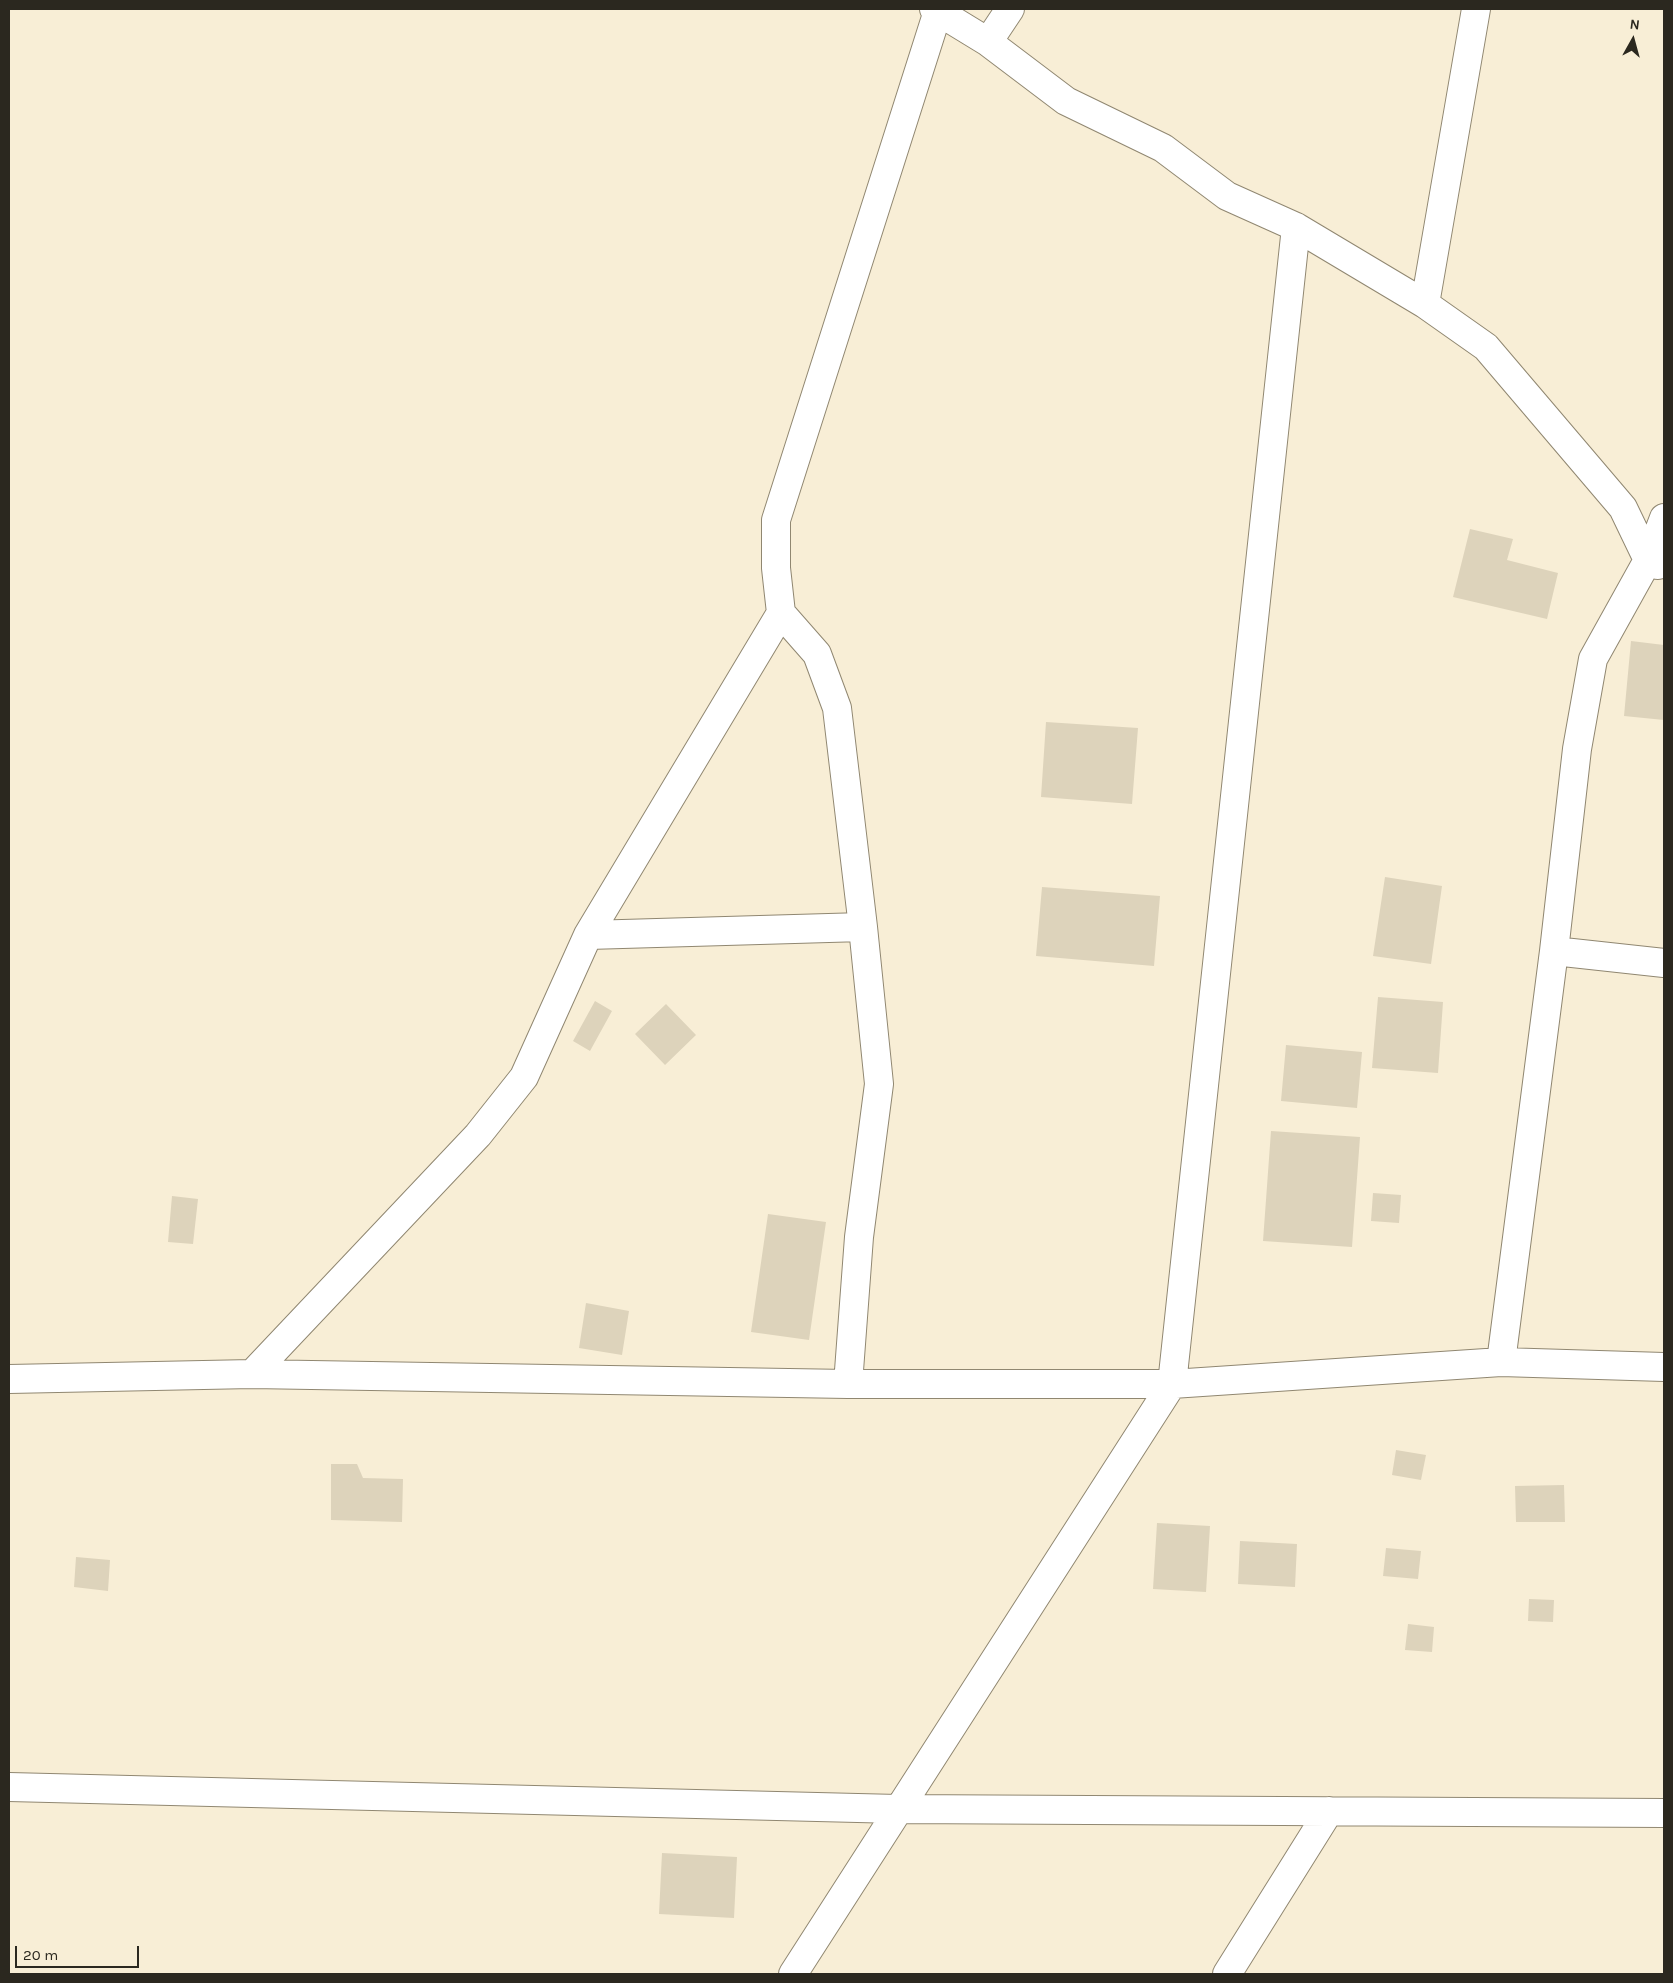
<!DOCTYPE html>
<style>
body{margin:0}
#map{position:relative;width:1673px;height:1983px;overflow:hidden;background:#f8eed6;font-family:Karla,sans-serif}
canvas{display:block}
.frame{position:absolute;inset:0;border:10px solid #2b281f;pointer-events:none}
.north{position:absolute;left:1608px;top:15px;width:50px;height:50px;-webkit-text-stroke:4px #f8eed6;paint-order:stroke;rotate:7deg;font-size:14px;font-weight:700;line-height:20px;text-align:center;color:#2b281f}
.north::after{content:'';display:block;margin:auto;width:18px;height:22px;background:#2b281f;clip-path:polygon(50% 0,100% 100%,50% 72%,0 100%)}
.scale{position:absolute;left:15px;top:1946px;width:124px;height:22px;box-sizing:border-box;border:2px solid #2b281f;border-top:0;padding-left:6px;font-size:15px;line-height:18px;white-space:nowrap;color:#2b281f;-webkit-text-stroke:4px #f8eed6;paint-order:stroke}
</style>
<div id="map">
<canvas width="1673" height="1983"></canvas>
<div class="frame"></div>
<div class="north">N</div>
<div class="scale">20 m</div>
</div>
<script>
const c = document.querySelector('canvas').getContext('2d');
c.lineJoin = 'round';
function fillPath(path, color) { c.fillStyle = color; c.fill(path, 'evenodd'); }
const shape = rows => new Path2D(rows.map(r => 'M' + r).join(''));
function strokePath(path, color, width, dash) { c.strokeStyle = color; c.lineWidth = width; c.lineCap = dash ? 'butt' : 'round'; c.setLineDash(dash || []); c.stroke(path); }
const building = shape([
 [1470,529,1513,539,1507,560,1558,573,1547,619,1453,597],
 [1631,641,1664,645,1664,720,1624,716],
 [1046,722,1138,728,1132,804,1041,797],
 [1385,877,1442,886,1431,964,1373,956],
 [1042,887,1160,896,1154,966,1036,956],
 [1378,997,1443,1002,1438,1073,1372,1068],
 [595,1001,612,1011,590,1051,573,1041],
 [666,1004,696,1035,665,1065,635,1034],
 [1286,1045,1362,1052,1357,1108,1281,1101],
 [1271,1131,1360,1137,1352,1247,1263,1241],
 [1373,1193,1401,1195,1399,1223,1371,1221],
 [172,1196,198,1199,193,1244,168,1242],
 [768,1214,826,1222,809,1340,751,1332],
 [586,1303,629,1311,622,1355,579,1348],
 [1396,1450,1426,1455,1421,1480,1392,1475],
 [331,1464,357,1464,363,1478,403,1479,402,1522,331,1520],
 [1564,1485,1565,1522,1516,1522,1515,1486],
 [1157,1523,1210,1526,1206,1592,1153,1589],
 [1240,1541,1297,1544,1295,1587,1238,1584],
 [1386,1548,1421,1551,1418,1579,1383,1576],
 [76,1557,110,1560,108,1591,74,1587],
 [1529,1599,1554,1600,1553,1622,1528,1621],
 [1408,1624,1434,1627,1432,1652,1405,1650],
 [662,1853,737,1857,734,1918,659,1914]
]);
const minor = shape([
 [934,9,988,42,1066,101,1163,148,1227,196,1296,227,1425,304,1486,347,1623,508,1648,560,1593,659,1577,749,1554,951,1501,1362],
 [988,42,1010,9],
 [1425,304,1476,9],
 [1658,565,1648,560,1664,518],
 [588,935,863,927],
 [1554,951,1664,963],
 [252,1374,478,1135,524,1077,588,935,781,613],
 [9,1379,252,1374,848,1384,1172,1384,1501,1362,1664,1367],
 [848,1384,859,1237,879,1084,863,927,837,708,817,654,781,613,776,568,776,520,938,11],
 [9,1787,898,1809,1664,1813],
 [793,1974,1172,1384,1296,227],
 [1227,1974,1329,1811]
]);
fillPath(building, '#ddd3bb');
strokePath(minor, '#908771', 30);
strokePath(minor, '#fff', 28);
</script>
